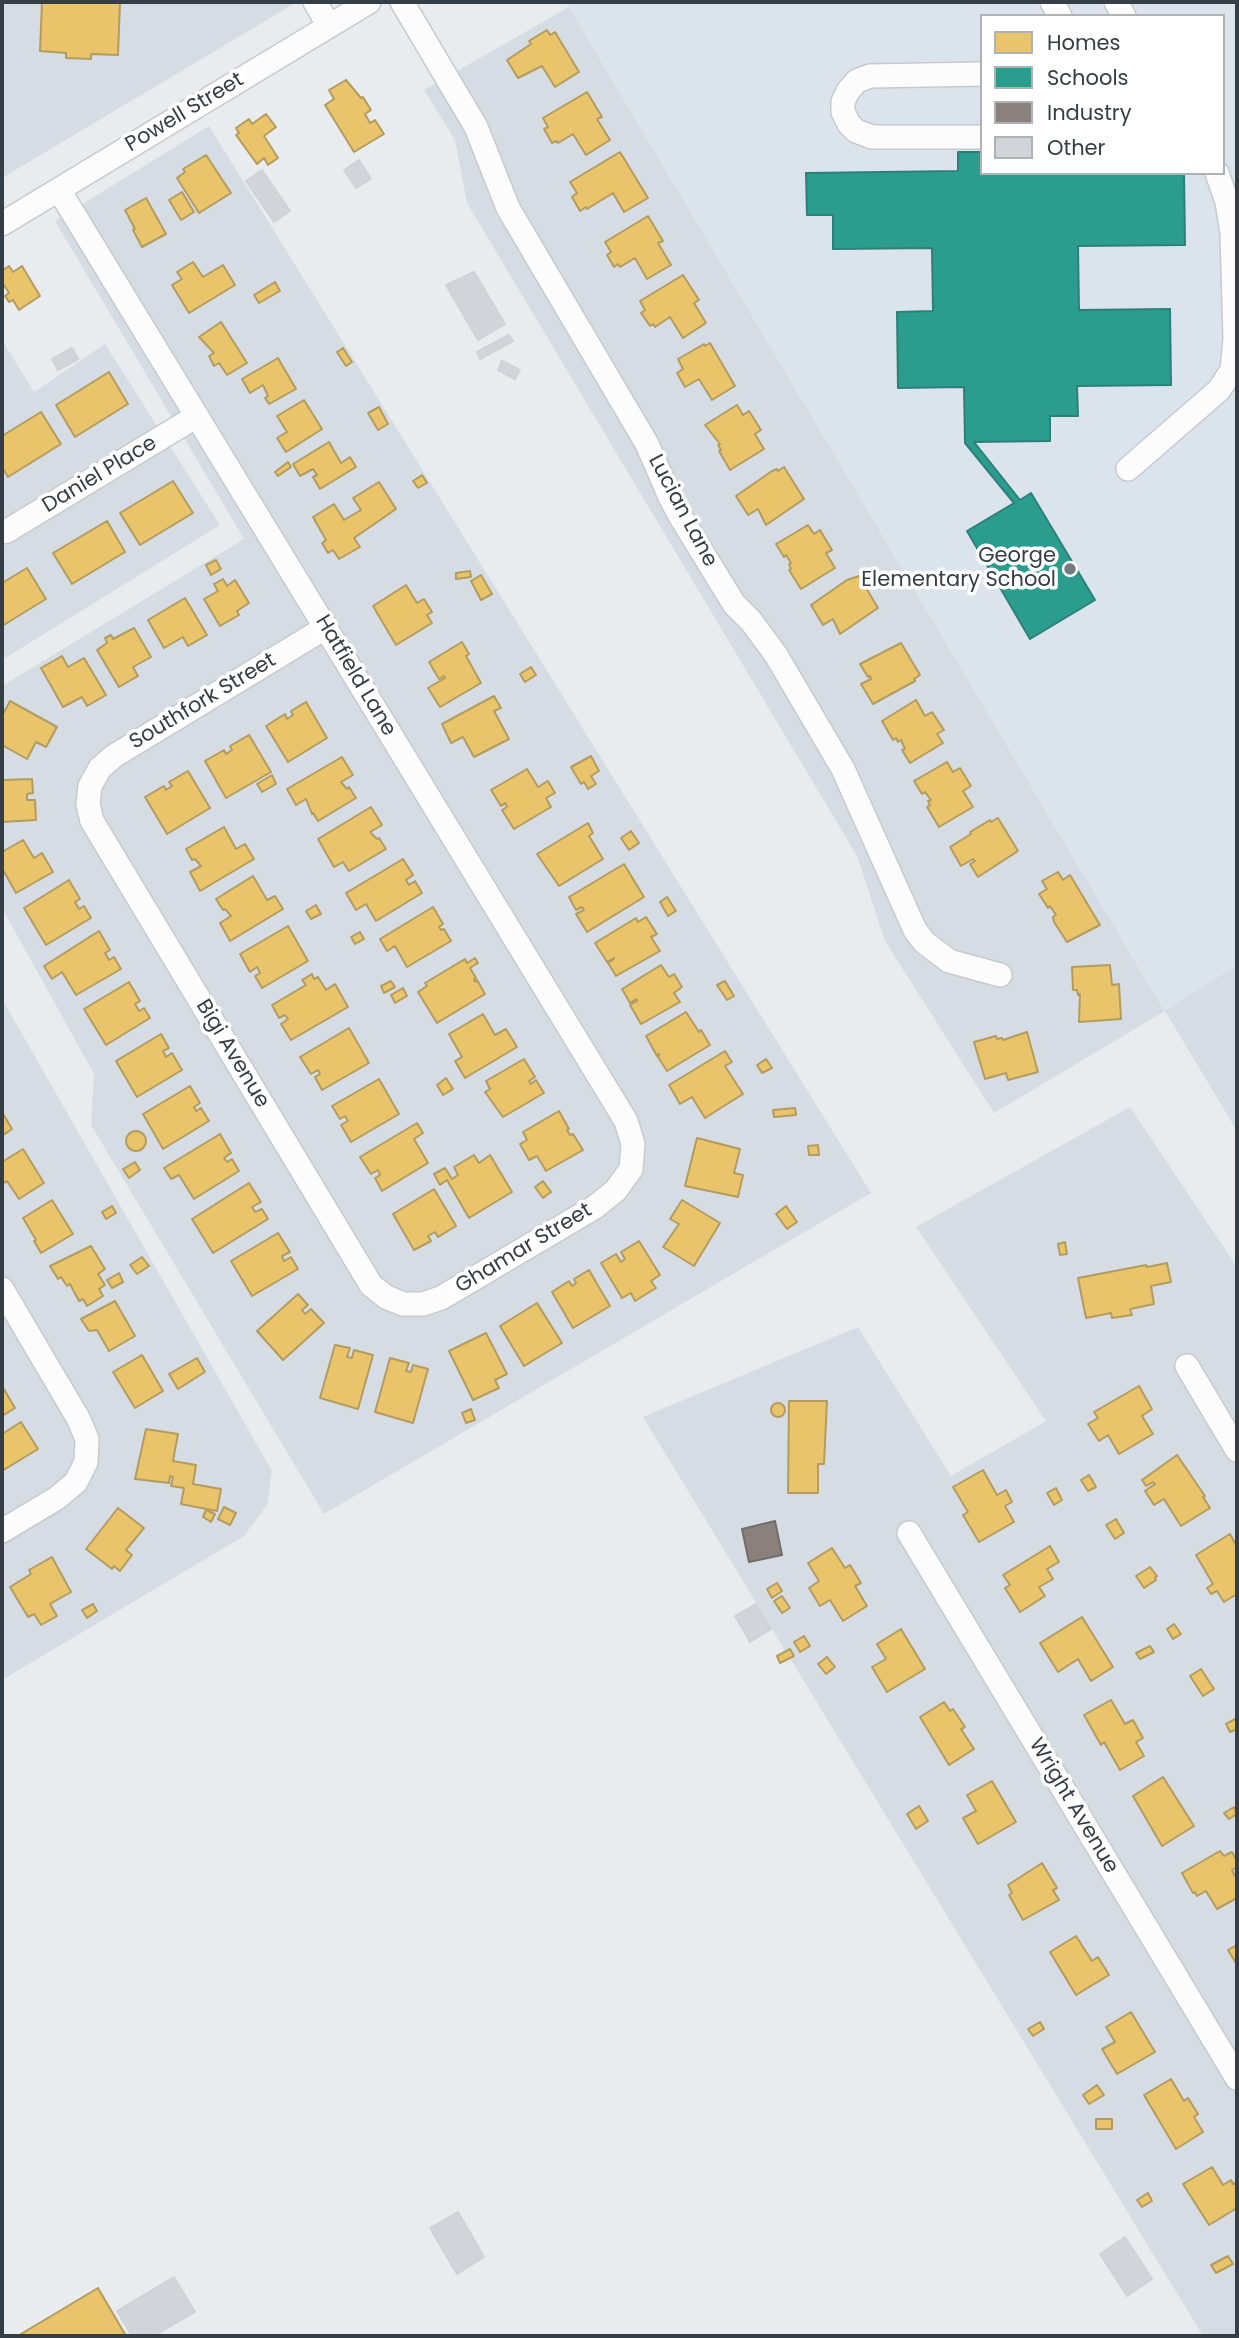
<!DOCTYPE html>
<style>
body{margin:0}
#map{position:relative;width:1239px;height:2338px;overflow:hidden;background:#e9ecef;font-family:Poppins,sans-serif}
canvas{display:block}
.frame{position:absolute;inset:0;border:4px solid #353e44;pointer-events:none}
.legend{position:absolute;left:980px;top:14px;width:245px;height:161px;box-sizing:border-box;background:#fff;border:2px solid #aeb2b4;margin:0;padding:9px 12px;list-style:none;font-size:21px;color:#353e44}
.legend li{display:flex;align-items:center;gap:14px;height:35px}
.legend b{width:35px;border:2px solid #aeb2b4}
</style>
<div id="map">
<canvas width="1239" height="2338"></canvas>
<div class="frame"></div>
<ul class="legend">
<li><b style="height:19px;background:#e9c46a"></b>Homes</li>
<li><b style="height:19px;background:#2a9d8f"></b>Schools</li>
<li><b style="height:19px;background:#8a817c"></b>Industry</li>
<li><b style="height:19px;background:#d1d5d9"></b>Other</li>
</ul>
</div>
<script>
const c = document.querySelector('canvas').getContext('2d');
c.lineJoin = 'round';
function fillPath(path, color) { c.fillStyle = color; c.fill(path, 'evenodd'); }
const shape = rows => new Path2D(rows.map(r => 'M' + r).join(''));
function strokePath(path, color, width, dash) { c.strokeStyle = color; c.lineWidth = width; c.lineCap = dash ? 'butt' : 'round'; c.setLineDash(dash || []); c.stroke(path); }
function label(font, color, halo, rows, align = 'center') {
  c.font = font + ' Poppins,sans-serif'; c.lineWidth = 7; c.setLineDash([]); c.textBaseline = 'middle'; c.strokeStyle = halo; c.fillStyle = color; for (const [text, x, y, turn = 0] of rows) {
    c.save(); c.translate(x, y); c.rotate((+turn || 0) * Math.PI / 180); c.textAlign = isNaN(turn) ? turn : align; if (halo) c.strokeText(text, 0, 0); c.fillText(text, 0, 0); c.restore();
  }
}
const residential = shape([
 [2,2,297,2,2,178],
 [569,7,1164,1010,1237,965,1237,1131,1165,1011,994,1113,885,941,857,856,467,203,455,140,424,90],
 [209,126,871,1193,324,1514,91,1125,94,1074,2,908,2,686,244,539,55,221],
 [2,340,34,392,105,344,220,525,2,660],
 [2,999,272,1471,267,1505,244,1536,2,1680],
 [1130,1107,1237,1267,1237,2336,1203,2336,643,1417,858,1327,951,1476,1046,1421,916,1227]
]);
const education = shape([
 [566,2,1237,2,1237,965,1165,1011],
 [982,16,1223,16,1223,173,982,173]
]);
const homes = shape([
 [42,2,120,2,118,55,91,54,91,59,66,58,66,53,40,51,42,2],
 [547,30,550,35,555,32,579,72,555,87,542,66,518,78,507,60,531,44,529,41,547,30],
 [346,80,361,98,363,97,371,110,365,114,370,123,375,120,384,134,354,152,325,105,334,99,329,90,346,80],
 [587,92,602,117,597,119,610,140,586,155,573,134,558,143,556,141,552,143,544,129,548,127,543,118,587,92],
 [266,114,276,127,264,136,278,158,268,165,264,158,257,164,236,135,239,133,236,128,249,119,252,124,266,114],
 [620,152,648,198,624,212,613,193,587,209,586,207,580,211,572,197,577,193,570,182,620,152],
 [206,155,231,193,199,213,177,178,185,172,183,169,206,155],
 [182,192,194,212,181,220,169,200,182,192],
 [146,198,166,234,142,247,133,230,135,229,125,210,146,198],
 [648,216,663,241,658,243,671,265,647,279,635,258,620,267,618,264,614,267,607,255,611,252,605,242,648,216],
 [193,262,203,277,223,265,235,285,189,313,172,285,182,279,177,272,193,262],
 [9,266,13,272,22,266,40,296,19,310,13,300,9,302,5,296,9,293,2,282,2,271,9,266],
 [683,275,699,300,694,303,706,323,683,338,670,317,655,327,653,324,650,326,641,313,645,310,640,301,683,275],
 [275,282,280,291,259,303,254,295,275,282],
 [221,322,247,363,227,375,219,363,214,366,209,356,214,353,199,337,221,322],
 [710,343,735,386,712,400,699,379,685,387,677,373,683,369,678,359,704,344,705,346,710,343],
 [343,348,352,362,346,366,337,352,343,348],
 [278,358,296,389,269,404,265,398,268,396,263,385,250,393,242,379,278,358],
 [109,372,128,404,75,437,56,405,109,372],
 [304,400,322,429,286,452,277,438,287,432,277,416,304,400],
 [737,405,743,415,749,411,761,430,755,434,764,449,730,470,719,451,721,450,718,445,720,444,705,425,737,405],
 [379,407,388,424,378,430,368,413,379,407],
 [41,412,61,444,8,477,2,467,2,436,41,412],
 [329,442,341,463,350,457,356,467,320,489,313,477,317,475,313,469,300,476,293,464,329,442],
 [288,462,291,467,278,476,275,472,288,462],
 [784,467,804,499,766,525,758,509,748,515,736,496,772,471,777,469,778,471,784,467],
 [422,475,427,483,418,488,413,481,422,475],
 [173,481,193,513,140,545,120,513,173,481],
 [379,482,396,509,354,538,360,547,339,559,333,550,328,553,322,543,326,540,313,517,334,504,344,520,361,510,353,498,379,482],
 [107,521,125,552,72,584,53,553,107,521],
 [808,525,814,534,820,530,832,550,826,553,835,568,801,589,789,570,791,569,789,564,791,563,786,555,784,557,776,544,808,525],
 [216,560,221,569,211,575,206,565,216,560],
 [27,568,46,599,2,626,2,583,27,568],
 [470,571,471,577,456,579,456,573,470,571],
 [481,575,492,594,481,600,471,581,481,575],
 [859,576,878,608,840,634,833,619,823,625,811,605,847,580,859,576],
 [223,579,227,586,235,580,249,603,237,611,239,615,220,626,204,599,218,591,214,584,223,579],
 [406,585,417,603,424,599,432,612,427,615,432,623,396,645,373,606,406,585],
 [185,598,207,635,188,646,183,637,164,648,148,620,185,598],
 [134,628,151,657,133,667,138,676,119,687,97,650,107,643,105,638,111,635,113,639,134,628],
 [462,642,469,654,466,656,481,683,440,707,428,688,445,678,444,676,439,679,429,662,462,642],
 [901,643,920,675,914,679,915,681,873,704,861,684,871,679,870,676,868,677,860,664,901,643],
 [62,656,68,667,84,658,106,695,87,706,82,697,63,707,41,668,62,656],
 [531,667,536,675,525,682,520,674,531,667],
 [494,696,501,708,494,711,509,739,474,757,463,737,451,743,442,724,494,696],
 [916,700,925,716,932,712,944,730,937,734,943,743,910,763,902,750,905,749,901,740,898,742,896,738,893,740,882,721,916,700],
 [10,701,57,727,46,747,36,742,27,759,2,745,2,716,10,701],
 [306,702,327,738,288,762,266,726,285,714,287,719,293,715,291,711,306,702],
 [249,735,271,772,226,798,205,761,224,750,226,754,232,750,230,746,249,735],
 [591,756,599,771,591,776,596,784,588,789,584,782,581,784,571,767,591,756],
 [342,757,353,775,341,782,347,789,349,787,356,798,318,821,313,813,312,814,306,799,296,805,287,789,342,757],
 [947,762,953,772,960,768,971,786,963,791,973,807,939,827,927,807,930,805,928,801,931,800,925,792,922,794,914,781,947,762],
 [527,769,538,787,548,781,555,793,546,798,551,807,514,829,502,810,507,807,505,803,501,806,491,790,527,769],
 [188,771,210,808,167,834,145,797,164,786,166,790,172,786,169,782,188,771],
 [272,775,276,784,262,792,257,784,272,775],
 [32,779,33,793,27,794,27,800,35,800,36,820,2,822,2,780,32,779],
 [371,807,382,825,370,832,377,839,379,838,386,849,349,871,343,862,334,867,318,839,371,807],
 [998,818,1018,851,978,877,970,864,975,861,973,859,961,866,950,847,971,834,970,832,990,820,991,822,998,818],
 [588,823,593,833,589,836,603,859,559,886,537,854,588,823],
 [224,827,236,849,245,844,254,859,200,891,190,872,201,866,195,859,192,860,186,849,224,827],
 [631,831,639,843,629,850,621,838,631,831],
 [23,840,34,858,42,853,53,872,16,893,2,868,2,852,23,840],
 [403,859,413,875,406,880,409,885,415,881,422,893,376,921,366,904,356,910,346,893,403,859],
 [624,864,644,897,587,932,576,914,584,910,582,907,576,910,569,897,624,864],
 [1058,872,1063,880,1070,875,1100,925,1067,942,1054,922,1053,917,1056,915,1050,906,1048,908,1039,894,1047,889,1042,881,1058,872],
 [253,876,267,900,275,896,283,909,230,941,220,923,231,916,225,909,223,910,216,899,253,876],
 [69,880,80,899,75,902,79,909,84,906,91,918,46,945,24,908,69,880],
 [667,897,676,911,668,916,660,902,667,897],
 [316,905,321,914,311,919,306,911,316,905],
 [433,907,443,924,439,927,441,930,444,929,451,941,407,967,395,946,387,951,380,939,433,907],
 [646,917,657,934,651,937,660,951,616,976,608,963,614,959,614,958,607,962,595,943,636,918,638,922,646,917],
 [288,926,308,961,262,988,255,976,260,973,257,967,250,972,240,954,288,926],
 [99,931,110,950,105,953,109,960,114,957,121,969,76,995,62,972,52,979,44,966,99,931],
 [360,932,364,939,355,944,351,937,360,932],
 [475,958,478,963,470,968,476,978,474,979,475,982,477,980,485,994,437,1023,418,992,427,986,425,983,465,959,467,963,475,958],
 [661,965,669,977,674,974,682,987,674,993,680,1002,641,1024,630,1005,637,1001,636,999,630,1003,622,989,661,965],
 [1110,965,1112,985,1119,984,1121,1019,1079,1022,1080,994,1078,995,1077,990,1073,990,1072,967,1110,965],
 [312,974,314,979,318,977,326,990,335,984,348,1007,291,1040,281,1024,288,1019,285,1015,279,1018,272,1005,306,985,302,980,312,974],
 [391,981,395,987,384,993,381,986,391,981],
 [725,981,734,996,727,1000,717,985,725,981],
 [129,982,140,1001,135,1004,139,1011,144,1008,150,1018,106,1045,84,1009,129,982],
 [403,988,407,996,395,1003,391,995,403,988],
 [686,1012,699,1032,701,1030,710,1045,667,1071,658,1057,659,1054,657,1056,646,1036,686,1012],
 [483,1014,495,1035,506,1029,517,1047,465,1078,455,1061,462,1057,449,1034,483,1014],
 [349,1028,369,1063,322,1090,315,1077,320,1074,318,1070,311,1074,300,1057,349,1028],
 [1027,1032,1038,1072,1008,1080,1006,1073,985,1079,974,1042,996,1036,997,1039,1002,1038,1003,1040,1027,1032],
 [161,1034,169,1048,163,1051,166,1057,172,1053,182,1070,137,1097,116,1061,161,1034],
 [725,1051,732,1062,725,1066,743,1094,705,1118,692,1097,680,1104,669,1085,725,1051],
 [524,1059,535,1077,529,1081,531,1084,536,1080,544,1093,503,1117,485,1092,490,1089,486,1081,524,1059],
 [766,1059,772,1068,762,1073,757,1065,766,1059],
 [446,1078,453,1089,443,1095,437,1085,446,1078],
 [379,1079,399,1114,351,1142,341,1125,348,1121,345,1116,340,1119,332,1106,379,1079],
 [190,1086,200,1103,194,1107,196,1111,201,1108,209,1121,163,1149,143,1114,190,1086],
 [795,1108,796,1115,774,1117,773,1110,795,1108],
 [559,1111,569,1129,567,1130,570,1135,573,1134,583,1150,546,1171,537,1156,529,1160,520,1144,527,1140,523,1132,559,1111],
 [2,1112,12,1129,2,1136,2,1112],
 [417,1123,423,1133,414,1139,428,1163,382,1191,375,1178,380,1175,378,1170,371,1174,360,1157,417,1123],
 '126 1141a10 10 0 1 1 20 0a10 10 0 1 1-20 0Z',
 [220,1134,231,1153,224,1158,227,1162,232,1159,239,1171,194,1199,179,1175,171,1179,164,1168,220,1134],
 [697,1138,740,1149,734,1173,743,1175,738,1197,685,1186,697,1138],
 [818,1145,819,1155,809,1155,808,1146,818,1145],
 [23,1149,44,1183,19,1199,7,1181,4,1183,2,1179,2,1162,23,1149],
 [474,1155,479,1163,490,1155,512,1192,469,1218,447,1180,440,1185,434,1174,445,1168,452,1179,458,1175,454,1167,474,1155],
 [135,1162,140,1170,129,1178,123,1169,135,1162],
 [543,1181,551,1192,543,1198,535,1187,543,1181],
 [249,1183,261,1202,252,1207,255,1212,262,1209,268,1219,213,1253,192,1219,249,1183],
 [434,1189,456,1226,438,1237,435,1232,428,1236,431,1241,414,1250,393,1214,434,1189],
 [52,1200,73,1234,41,1253,34,1241,36,1240,23,1218,52,1200],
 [682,1200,720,1223,694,1266,663,1247,679,1224,670,1219,682,1200],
 [112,1206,116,1213,106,1219,102,1212,112,1206],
 [786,1206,797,1222,787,1229,776,1214,786,1206],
 [278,1233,290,1252,282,1256,284,1261,291,1257,298,1269,252,1296,231,1261,278,1233],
 [639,1241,660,1275,651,1281,656,1288,635,1301,631,1293,622,1298,601,1263,616,1254,621,1262,625,1259,621,1252,639,1241],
 [1065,1242,1067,1254,1060,1255,1058,1244,1065,1242],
 [91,1246,105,1269,98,1274,105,1285,99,1289,103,1296,87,1306,83,1299,79,1301,70,1284,67,1286,61,1277,58,1279,50,1266,91,1246],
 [142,1257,149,1266,137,1274,130,1265,142,1257],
 [1167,1263,1171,1282,1151,1286,1154,1304,1130,1309,1132,1315,1112,1318,1111,1313,1086,1318,1078,1278,1146,1265,1147,1267,1167,1263],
 [589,1270,610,1306,573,1328,552,1292,569,1281,572,1286,576,1283,574,1279,589,1270],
 [119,1273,123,1282,112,1288,107,1280,119,1273],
 [298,1294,308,1305,302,1310,305,1314,311,1309,324,1323,283,1360,257,1331,298,1294],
 [115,1301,135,1336,109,1351,97,1330,89,1331,81,1319,115,1301],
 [537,1303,562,1343,524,1366,500,1326,537,1303],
 [486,1333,507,1374,495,1380,499,1388,473,1400,449,1351,486,1333],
 [335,1345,350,1348,347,1357,352,1358,354,1350,373,1355,358,1409,320,1398,335,1345],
 [142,1355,163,1391,135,1408,113,1372,142,1355],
 [197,1358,205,1372,178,1389,169,1374,197,1358],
 [390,1358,409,1363,406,1371,411,1372,413,1365,428,1369,413,1423,375,1412,390,1358],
 [2,1386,15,1408,2,1416,2,1386],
 [1139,1386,1152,1409,1142,1416,1153,1434,1119,1454,1108,1435,1099,1441,1088,1424,1098,1418,1094,1412,1139,1386],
 [789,1401,827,1401,824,1464,818,1464,818,1493,788,1493,789,1401],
 '771 1410a7 7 0 1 1 14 0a7 7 0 1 1-14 0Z',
 [471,1409,475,1420,466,1423,462,1413,471,1409],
 [21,1422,38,1449,2,1471,2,1434,21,1422],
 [146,1429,178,1434,173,1461,196,1465,193,1484,221,1489,217,1511,181,1504,184,1488,171,1486,173,1477,170,1476,169,1483,135,1479,146,1429],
 [1177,1455,1205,1496,1203,1497,1210,1508,1181,1526,1164,1499,1154,1505,1145,1491,1155,1484,1153,1482,1146,1486,1142,1480,1177,1455],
 [983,1470,997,1495,1006,1490,1012,1502,1005,1506,1014,1522,979,1542,963,1515,968,1512,953,1487,983,1470],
 [1089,1475,1096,1487,1088,1491,1081,1480,1089,1475],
 [1056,1488,1062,1500,1054,1505,1047,1493,1056,1488],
 [224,1507,236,1513,230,1525,218,1519,224,1507],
 [118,1508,144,1528,126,1550,132,1555,120,1571,114,1566,112,1569,86,1549,118,1508],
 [206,1510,215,1514,211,1522,203,1517,206,1510],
 [1116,1519,1124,1533,1115,1539,1106,1525,1116,1519],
 [1230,1534,1237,1547,1237,1594,1224,1602,1217,1591,1211,1594,1207,1588,1213,1584,1196,1555,1230,1534],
 [1050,1546,1059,1562,1047,1569,1053,1579,1039,1587,1045,1596,1020,1612,1005,1588,1010,1585,1003,1575,1050,1546],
 [832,1548,845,1568,850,1565,861,1583,855,1586,867,1606,843,1621,830,1600,820,1606,809,1588,819,1581,808,1563,832,1548],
 [52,1557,71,1592,50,1604,57,1616,41,1625,34,1614,28,1617,10,1587,31,1574,29,1570,52,1557],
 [1150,1567,1157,1576,1155,1578,1156,1580,1144,1588,1136,1576,1150,1567],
 [777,1583,782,1591,772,1598,767,1589,777,1583],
 [782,1596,790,1608,782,1613,774,1601,782,1596],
 [93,1604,97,1611,87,1618,82,1610,93,1604],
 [1082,1617,1113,1667,1091,1681,1078,1659,1058,1672,1040,1643,1082,1617],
 [1174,1624,1181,1634,1173,1639,1167,1629,1174,1624],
 [901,1629,925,1669,887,1692,872,1667,886,1659,877,1644,901,1629],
 [804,1636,810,1646,800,1652,794,1642,804,1636],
 [1150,1646,1154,1652,1140,1659,1136,1653,1150,1646],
 [790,1649,794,1656,780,1663,777,1656,790,1649],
 [827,1657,835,1667,826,1674,818,1664,827,1657],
 [1201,1669,1214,1689,1203,1696,1190,1676,1201,1669],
 [1111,1700,1125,1724,1133,1720,1143,1738,1136,1742,1144,1756,1120,1770,1104,1742,1101,1745,1084,1715,1111,1700],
 [944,1702,950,1711,953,1709,965,1727,961,1729,974,1749,949,1765,920,1717,944,1702],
 [1237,1718,1237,1729,1230,1732,1226,1724,1237,1718],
 [1163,1777,1194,1826,1162,1846,1133,1796,1163,1777],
 [992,1781,1016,1822,978,1844,963,1818,976,1811,967,1795,992,1781],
 [919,1806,928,1821,916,1829,907,1814,919,1806],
 [1234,1807,1237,1814,1229,1819,1224,1813,1234,1807],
 [1220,1851,1224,1856,1232,1852,1237,1861,1237,1867,1232,1870,1237,1880,1237,1898,1217,1909,1206,1891,1197,1896,1195,1892,1193,1893,1182,1873,1220,1851],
 [1042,1863,1057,1888,1053,1890,1059,1900,1023,1920,1009,1895,1012,1893,1008,1885,1042,1863],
 [1076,1936,1092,1961,1098,1957,1109,1975,1076,1995,1050,1952,1076,1936],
 [1237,1945,1237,1965,1228,1950,1237,1945],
 [1131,2012,1155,2052,1117,2074,1102,2049,1115,2042,1106,2027,1131,2012],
 [1040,2022,1044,2029,1033,2036,1028,2029,1040,2022],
 [1171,2079,1184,2101,1188,2098,1198,2114,1194,2117,1203,2132,1176,2149,1144,2095,1171,2079],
 [1097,2085,1104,2095,1089,2104,1083,2095,1097,2085],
 [1096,2119,1112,2119,1112,2129,1096,2129,1096,2119],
 [1212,2167,1223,2185,1231,2180,1233,2184,1235,2183,1237,2187,1237,2208,1209,2225,1183,2184,1212,2167],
 [1148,2193,1152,2201,1142,2207,1137,2200,1148,2193],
 [1228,2256,1233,2264,1216,2273,1211,2265,1228,2256],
 [98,2288,126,2336,22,2336,21,2334,98,2288]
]);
const schools = shape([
 [958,152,982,152,982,173,1184,173,1185,245,1078,246,1079,310,1170,309,1171,385,1077,386,1078,416,1050,416,1050,441,974,442,1020,500,1031,493,1095,600,1030,639,967,531,1014,503,965,443,964,387,898,388,897,312,933,311,932,248,833,249,833,215,807,215,806,173,958,171,958,152]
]);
const industry = shape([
 [775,1521,782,1555,749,1562,742,1529,775,1521]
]);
const building = shape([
 [359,160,371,179,356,188,344,170,359,160],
 [262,170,290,211,274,222,246,181,262,170],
 [474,272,505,324,478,340,446,285,474,272],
 [509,335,513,341,480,359,477,352,509,335],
 [72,348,78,359,58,370,52,359,72,348],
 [502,361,520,370,515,379,498,370,502,361],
 [756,1604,771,1629,750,1642,735,1616,756,1604],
 [458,2212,484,2257,457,2274,430,2228,458,2212],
 [1125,2237,1152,2279,1127,2296,1100,2254,1125,2237],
 [174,2277,195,2312,153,2336,132,2336,117,2311,174,2277]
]);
const minor = shape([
 [315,2,329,26],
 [402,2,476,127,508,208,647,444,670,497,680,516,734,604,751,621,776,655,843,769,915,930,924,942,949,961,1000,975],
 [1052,2,1060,16],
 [1116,2,1124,16],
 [982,74,870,76,857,81,848,91,843,102,843,112,849,124,856,131,872,137,982,137],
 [59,190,626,1121,633,1144,631,1169,616,1190,595,1207,441,1298,423,1304,403,1304,386,1297,371,1285,92,821,88,804,90,786,100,768,114,756,325,628],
 [2,224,369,2],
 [1128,469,1219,390,1232,370,1235,339,1232,233,1227,202,1217,173],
 [2,532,7,531,197,416],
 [2,1289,78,1418,87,1439,86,1462,76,1482,57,1498,2,1531],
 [1187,1366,1237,1450],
 [909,1533,1237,2078]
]);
const markers = [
 [1070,569,7,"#747b80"]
];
const streetNames = [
 ["Powell Street",185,113,-31],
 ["Daniel Place",100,475,-31],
 ["Lucian Lane",682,511,62],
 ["Hatfield Lane",355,676,59],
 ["Southfork Street",203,702,-31],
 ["Bigi Avenue",232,1054,59],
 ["Ghamar Street",524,1249,-31],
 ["Wright Avenue",1073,1806,59]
];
const poiNames = [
 ["George",1056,557],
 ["Elementary School",1056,581]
];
fillPath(residential, '#d6dce3');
fillPath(education, '#dbe3ed');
fillPath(homes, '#e9c46a');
strokePath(homes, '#b39c5f', 2);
fillPath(schools, '#2a9d8f');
strokePath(schools, '#2d8078', 2);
fillPath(industry, '#8a817c');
strokePath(industry, '#706d6b', 2);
fillPath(building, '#d1d5d9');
strokePath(building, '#cfd3d7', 2);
strokePath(minor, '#c7cacd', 26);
strokePath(minor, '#fcfcfd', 23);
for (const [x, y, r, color] of markers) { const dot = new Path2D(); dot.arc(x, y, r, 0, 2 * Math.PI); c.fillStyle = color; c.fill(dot); strokePath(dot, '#fff', 2.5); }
label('21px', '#353e44', '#fff', streetNames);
label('21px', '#353e44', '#fff', poiNames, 'right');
</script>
